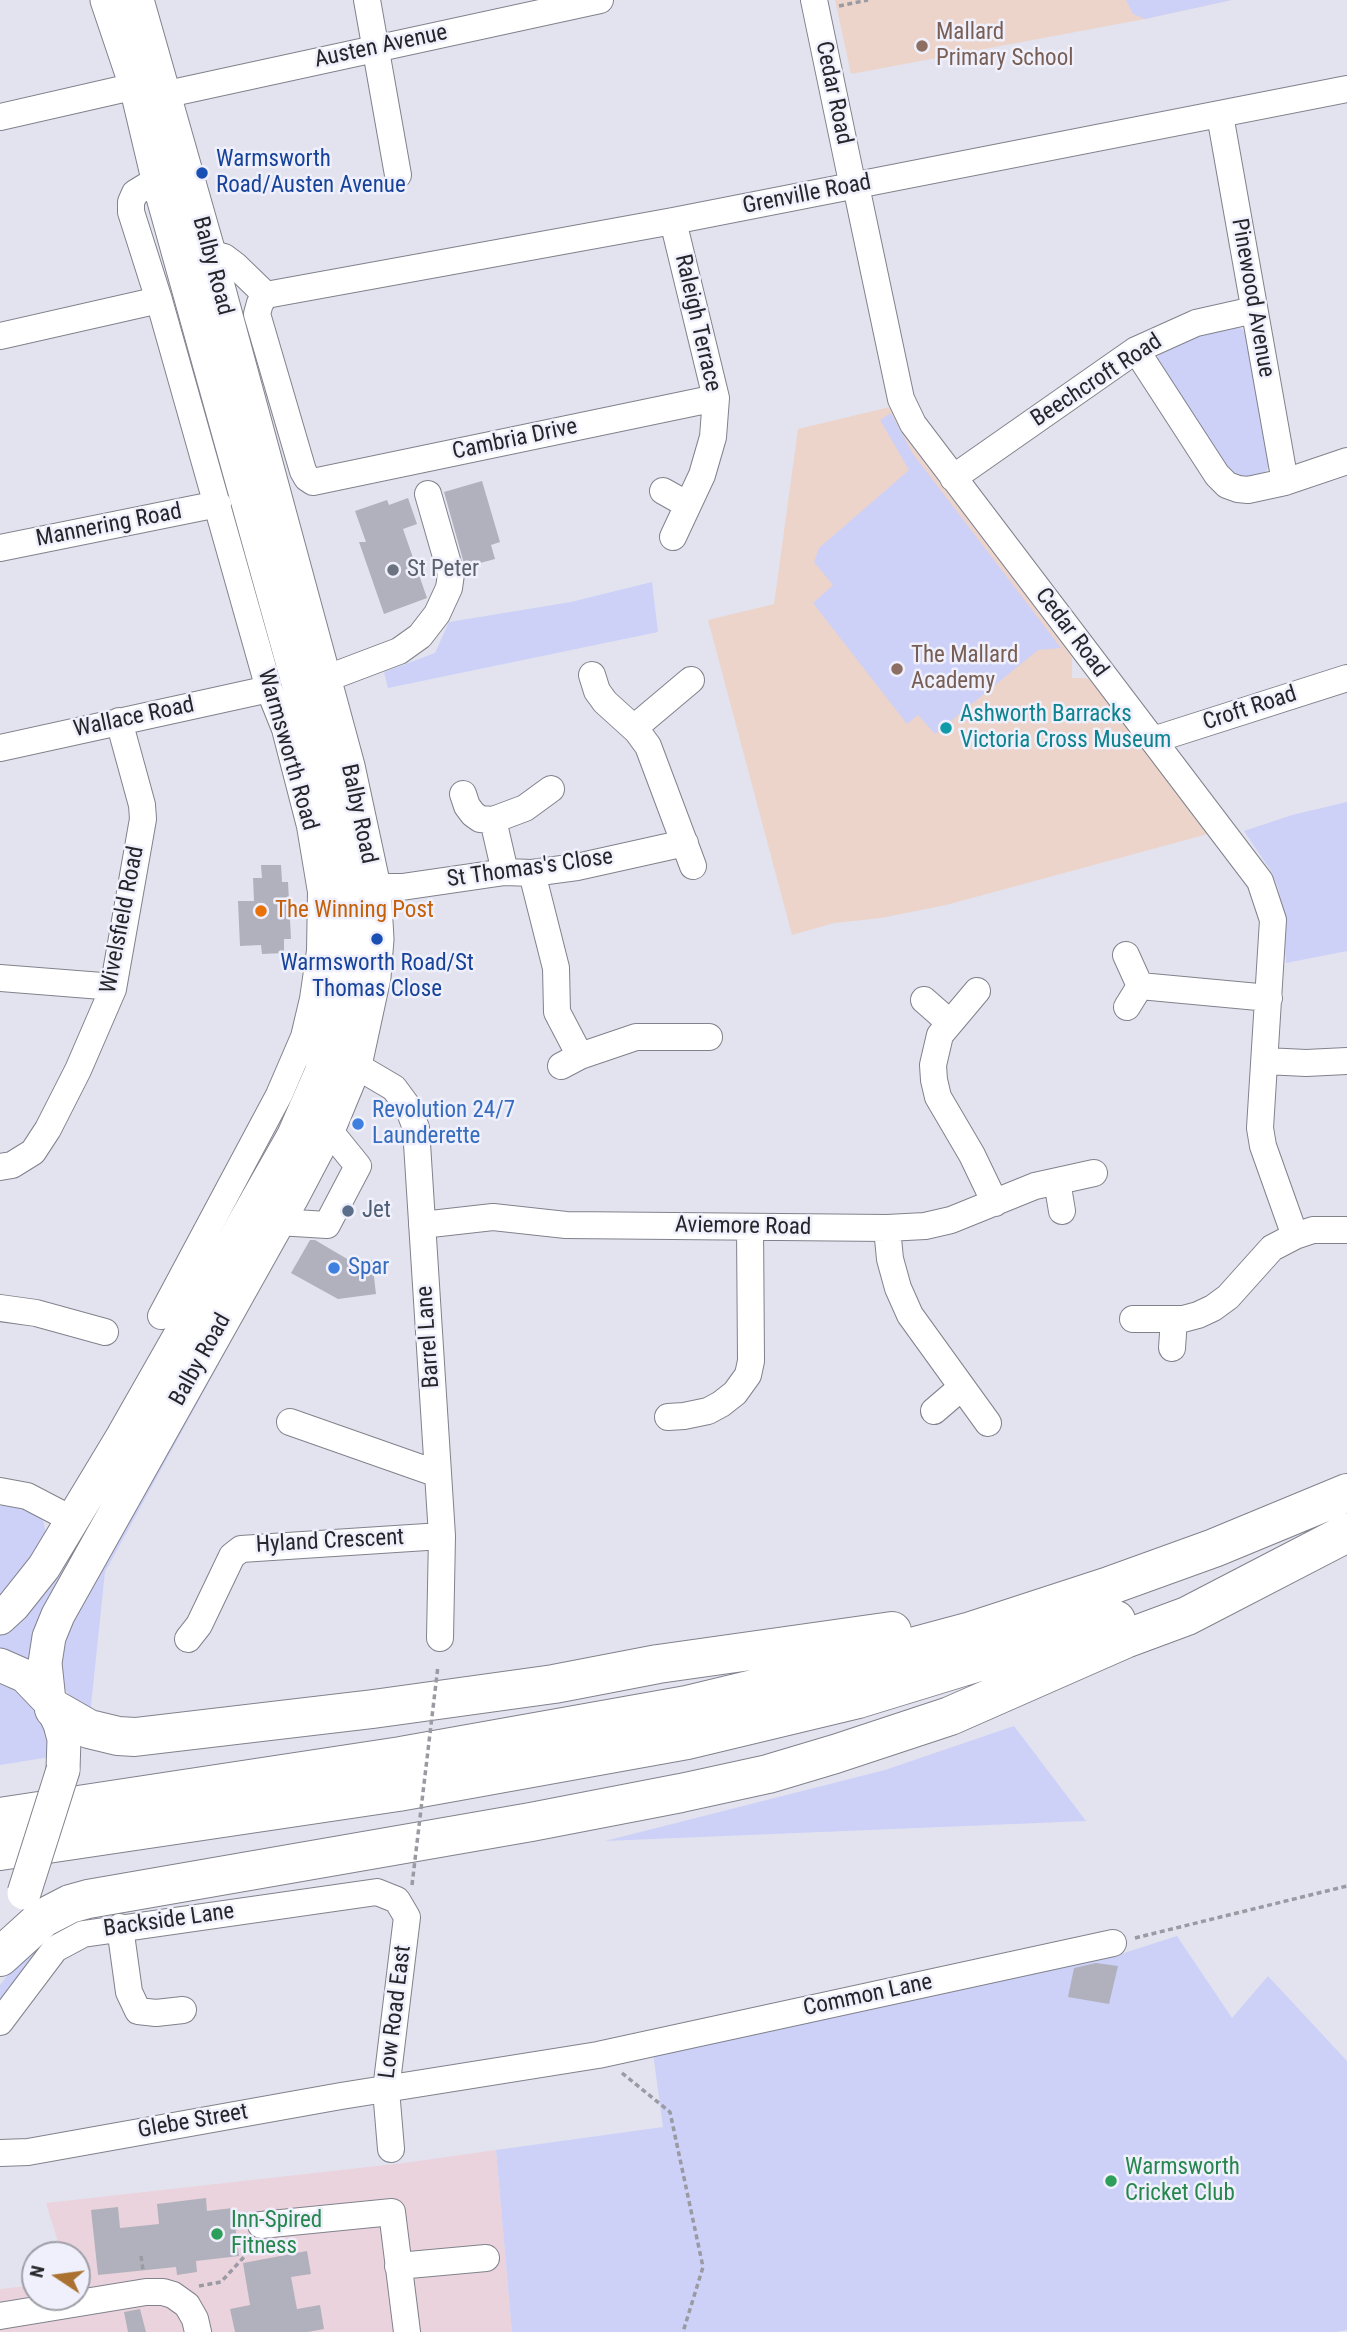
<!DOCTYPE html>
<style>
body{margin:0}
#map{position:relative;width:1347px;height:2332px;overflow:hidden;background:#e2e3ef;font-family:"Roboto Condensed",sans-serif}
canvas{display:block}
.north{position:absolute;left:21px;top:2241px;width:70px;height:70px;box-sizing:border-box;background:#eff0fc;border:2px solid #9f9fa8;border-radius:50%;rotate:283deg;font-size:19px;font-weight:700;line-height:28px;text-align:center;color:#26262a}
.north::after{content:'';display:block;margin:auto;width:24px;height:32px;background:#aa7130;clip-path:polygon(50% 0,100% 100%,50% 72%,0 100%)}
</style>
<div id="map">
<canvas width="1347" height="2332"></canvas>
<div class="north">N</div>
</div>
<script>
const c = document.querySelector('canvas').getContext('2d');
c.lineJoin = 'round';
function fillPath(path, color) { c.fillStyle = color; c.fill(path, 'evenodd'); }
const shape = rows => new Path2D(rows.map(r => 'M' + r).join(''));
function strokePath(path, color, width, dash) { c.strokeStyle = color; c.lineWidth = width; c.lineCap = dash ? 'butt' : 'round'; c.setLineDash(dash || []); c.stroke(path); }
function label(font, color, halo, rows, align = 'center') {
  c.font = font + ' "Roboto Condensed",sans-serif'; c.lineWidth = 5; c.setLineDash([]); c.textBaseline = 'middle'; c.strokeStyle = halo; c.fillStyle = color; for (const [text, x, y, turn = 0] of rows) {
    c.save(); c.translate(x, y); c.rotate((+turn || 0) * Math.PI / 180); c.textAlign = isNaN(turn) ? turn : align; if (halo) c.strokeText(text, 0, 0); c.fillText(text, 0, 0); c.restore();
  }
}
const commercial = shape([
 [496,2150,512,2332,0,2332,0,2289,35,2285,35,2297,77,2297,77,2255,62,2255,46,2203,404,2163]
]);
const education = shape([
 [835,0,1232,0,1145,19,851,74],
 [890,407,908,441,1072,657,1072,678,1086,678,1091,681,1208,834,946,905,881,918,834,923,792,935,708,620,774,604,798,429]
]);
const green = shape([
 [1126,0,1232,0,1145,19,1133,14],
 [1229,324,1242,329,1251,341,1270,465,1261,478,1235,482,1157,359,1160,352],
 [891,413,913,454,1061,648,1038,650,935,734,918,715,907,724,813,603,833,585,814,562,819,548,909,470,880,420],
 [652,582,658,632,388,688,384,672,435,653,449,622,571,602],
 [1347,802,1347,951,1286,963,1283,912,1278,888,1271,871,1244,831,1292,815],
 [284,1245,105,1572,90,1715,74,1703,65,1689,61,1674,58,1640],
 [13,1502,40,1515,44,1523,47,1542,0,1603,0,1506],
 [89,1514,98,1517,32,1670,0,1656,0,1633],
 [0,1682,22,1695,39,1716,51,1737,50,1757,0,1765],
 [1014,1726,1086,1821,605,1841,885,1770],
 [60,1920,67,1932,0,2011,0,1985,24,1954],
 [1177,1936,1232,2018,1268,1976,1347,2061,1347,2330,1336,2332,512,2332,496,2150,663,2127,653,2053,1124,1953]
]);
const building = shape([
 [482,481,500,542,491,545,495,559,465,567,444,492],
 [408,498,417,524,403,529,427,598,384,614,359,542,366,542,355,511,387,500,389,505],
 [261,865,281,865,282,882,288,882,291,939,284,939,284,953,262,954,261,945,240,946,238,901,254,901,253,878,262,878],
 [310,1240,315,1240,354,1263,372,1260,376,1294,338,1299,291,1273],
 [1096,1963,1118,1966,1109,2004,1068,1997,1074,1968],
 [206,2198,207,2211,233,2208,239,2256,196,2261,197,2272,177,2275,176,2267,98,2275,91,2210,118,2207,120,2228,159,2224,157,2204],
 [307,2251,311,2274,291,2277,297,2309,320,2305,324,2329,308,2332,235,2332,230,2309,250,2305,243,2263],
 [140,2309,146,2332,128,2332,124,2312]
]);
const path = shape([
 [839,6,868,0],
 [1135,1938,1347,1886],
 [622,2073,670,2112,703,2267,683,2332],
 [141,2256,143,2270],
 [199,2286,221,2282,244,2257,252,2243]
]);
const minor = shape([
 [367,0,398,175],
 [814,0,853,187],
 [163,95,600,0],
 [1220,115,1285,482],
 [0,117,136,86],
 [158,179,135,193,131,202,131,212,159,300,269,689,285,729,310,826,321,892,320,951,313,999,304,1037,279,1095,161,1316],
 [856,186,901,399,913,424,1260,881,1273,920,1260,1128,1263,1146,1295,1236],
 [673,221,716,398,713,437,702,475,673,537],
 [209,253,224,257,236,266,266,295,260,303,257,314,303,471,307,478,313,482,716,398],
 [266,295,673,221,1347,89],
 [0,336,159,300],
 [1136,350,1217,475,1227,485,1238,489,1248,490,1285,482,1347,461],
 [953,478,1136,350,1196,323,1254,310],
 [663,491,688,505],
 [0,548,218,504],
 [592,675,597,691,605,702,637,731,648,746,693,866],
 [325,679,399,651,420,636,437,614,449,588,451,574,428,494],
 [634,728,691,680],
 [1153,740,1347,678],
 [0,748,269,689],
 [463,794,467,806,473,814,480,819,493,820,525,808,551,789],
 [493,820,505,872],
 [532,873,556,968,557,1012,580,1056],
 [374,887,402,887,505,872,532,873,577,867,685,843],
 [1126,955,1140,986,1127,1007],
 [0,978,102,986,113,989],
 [1140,986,1269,998],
 [977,991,940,1035,933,1065,934,1080,938,1097,972,1155,995,1203],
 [924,1000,949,1022],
 [1265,1061,1306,1063,1347,1061],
 [355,1065,394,1088,408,1107,416,1128,442,1536,440,1638],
 [561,1066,580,1056,636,1037,709,1037],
 [0,1167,12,1165,33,1152,48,1129,78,1070,113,989,143,819,142,805,119,721],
 [1057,1181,1062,1211],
 [278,1222,327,1225,358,1166,328,1129],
 [422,1225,493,1217,566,1225,887,1228,925,1226,951,1220,1035,1186,1094,1173],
 [887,1228,890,1259,898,1288,910,1315,988,1423],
 [0,1308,36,1313,105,1332],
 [1133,1319,1183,1319,1198,1315,1213,1308,1228,1297,1272,1248,1295,1236,1313,1230,1347,1230],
 [1172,1348,1174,1319],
 [934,1411,962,1387],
 [668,1417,684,1416,708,1411,721,1404,735,1393,748,1375,751,1361,750,1227],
 [290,1422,438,1474],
 [0,1491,27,1496,73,1520],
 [188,1639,199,1625,232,1556,241,1549,442,1536],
 [120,1927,129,1992,138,2011,156,2013,183,2010],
 [0,2022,55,1949,83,1934,377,1892,397,1900,407,1917,386,2090,391,2149],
 [0,2153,28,2152,341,2096,598,2055,1113,1943],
 [261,2225,392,2212,407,2332],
 [398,2266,486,2258],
 [0,2316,146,2292,163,2292,173,2295,187,2305,195,2319,198,2332]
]);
const major = shape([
 [0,1618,13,1606,44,1567,123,1436,293,1137,321,1073,334,1022,343,970,346,918,340,861,334,823,311,729,158,179,136,86,107,0],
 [0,1665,25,1676,49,1701,60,1724,64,1739,63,1770],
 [49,1701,45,1663,49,1637,58,1615,291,1199,331,1123,355,1065,374,977,377,939,374,887,348,766,209,253,137,0]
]);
const highway = shape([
 [54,1709,89,1729,118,1736,135,1737,373,1709,554,1684,658,1664,892,1631],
 [0,1817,401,1756,687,1705,770,1685,971,1631,1106,1587,1214,1548,1347,1493],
 [0,1851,398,1792,687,1740,858,1699,1116,1620],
 [0,1957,43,1918,70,1904,88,1899,531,1822,681,1793,768,1774,835,1754,950,1716,1125,1639,1187,1616,1347,1533]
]);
const pathBridge = shape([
 [412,1885,438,1666]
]);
const majorBridge = shape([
 [24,1893,63,1770]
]);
const markers = [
 [922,46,7,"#8d6e63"],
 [202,173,7,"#1a4fb4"],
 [393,570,7,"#6b7280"],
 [897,669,7,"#8d6e63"],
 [946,728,7,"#0f9aa8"],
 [261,911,7,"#e8710a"],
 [377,939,7,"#1a4fb4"],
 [358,1124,7,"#3f7fe0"],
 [348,1211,7,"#5c6f8a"],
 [334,1268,7,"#3f7fe0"],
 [1111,2181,7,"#2e9e5b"],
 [217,2234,7,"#2e9e5b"]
];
const educationNames = [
 ["Mallard",936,33],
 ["Primary School",936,59],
 ["The Mallard",911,656],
 ["Academy",911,682]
];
const streetNames = [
 ["Austen Avenue",381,47,-12],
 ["Cedar Road",833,93,78],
 ["Grenville Road",807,195,-11],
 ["Balby Road",212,266,75],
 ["Pinewood Avenue",1252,298,80],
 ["Raleigh Terrace",697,323,77],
 ["Beechcroft Road",1097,381,-33],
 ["Cambria Drive",515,440,-12],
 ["Mannering Road",109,526,-11],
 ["Cedar Road",1071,633,53],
 ["Croft Road",1250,709,-18],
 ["Wallace Road",134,718,-12],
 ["Warmsworth Road",287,750,74],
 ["Balby Road",358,814,78],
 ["St Thomas's Close",530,869,-8],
 ["Wivelsfield Road",123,920,-79],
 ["Aviemore Road",743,1227,1],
 ["Barrel Lane",429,1337,-94],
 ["Balby Road",201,1360,-61],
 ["Hyland Crescent",330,1542,-3],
 ["Backside Lane",169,1921,-8],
 ["Common Lane",868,1996,-12],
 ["Low Road East",396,2012,-83],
 ["Glebe Street",193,2122,-10]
];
const transitNames = [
 ["Warmsworth",216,160],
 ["Road/Austen Avenue",216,186],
 ["Warmsworth Road/St",377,964,"center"],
 ["Thomas Close",377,990,"center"]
];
const worshipNames = [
 ["St Peter",407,570]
];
const cultureNames = [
 ["Ashworth Barracks",960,715],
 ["Victoria Cross Museum",960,741]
];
const foodNames = [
 ["The Winning Post",275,911]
];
const shopNames = [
 ["Revolution 24/7",372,1111],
 ["Launderette",372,1137],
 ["Spar",348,1268]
];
const serviceNames = [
 ["Jet",362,1211]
];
const leisureNames = [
 ["Warmsworth",1125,2168],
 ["Cricket Club",1125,2194],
 ["Inn-Spired",231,2221],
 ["Fitness",231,2247]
];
fillPath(commercial, '#ebd3dd');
fillPath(education, '#edd4cb');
fillPath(green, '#cdd1f7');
fillPath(building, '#b0b1bc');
strokePath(minor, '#80828c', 28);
strokePath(major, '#80828c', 35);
strokePath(highway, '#80828c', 40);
strokePath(path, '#9a9aa3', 3.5, [5, 3.5]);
strokePath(minor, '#fff', 26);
strokePath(major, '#fff', 33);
strokePath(highway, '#fff', 38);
strokePath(majorBridge, '#80828c', 35, []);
strokePath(pathBridge, '#9a9aa3', 3.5, [5, 3.5]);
strokePath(majorBridge, '#fff', 33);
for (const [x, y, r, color] of markers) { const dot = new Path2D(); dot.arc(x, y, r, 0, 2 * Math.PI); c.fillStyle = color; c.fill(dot); strokePath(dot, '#eff0fc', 2.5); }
label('23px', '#785e54', '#eff0fc', educationNames, 'left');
label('23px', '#26262a', '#eff0fc', streetNames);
label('23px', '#164399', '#eff0fc', transitNames, 'left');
label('23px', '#5b616d', '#eff0fc', worshipNames, 'left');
label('23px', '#0d838f', '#eff0fc', cultureNames, 'left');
label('23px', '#c56008', '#eff0fc', foodNames, 'left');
label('23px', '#366cbe', '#eff0fc', shopNames, 'left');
label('23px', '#4e5e75', '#eff0fc', serviceNames, 'left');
label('23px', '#27864d', '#eff0fc', leisureNames, 'left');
</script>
